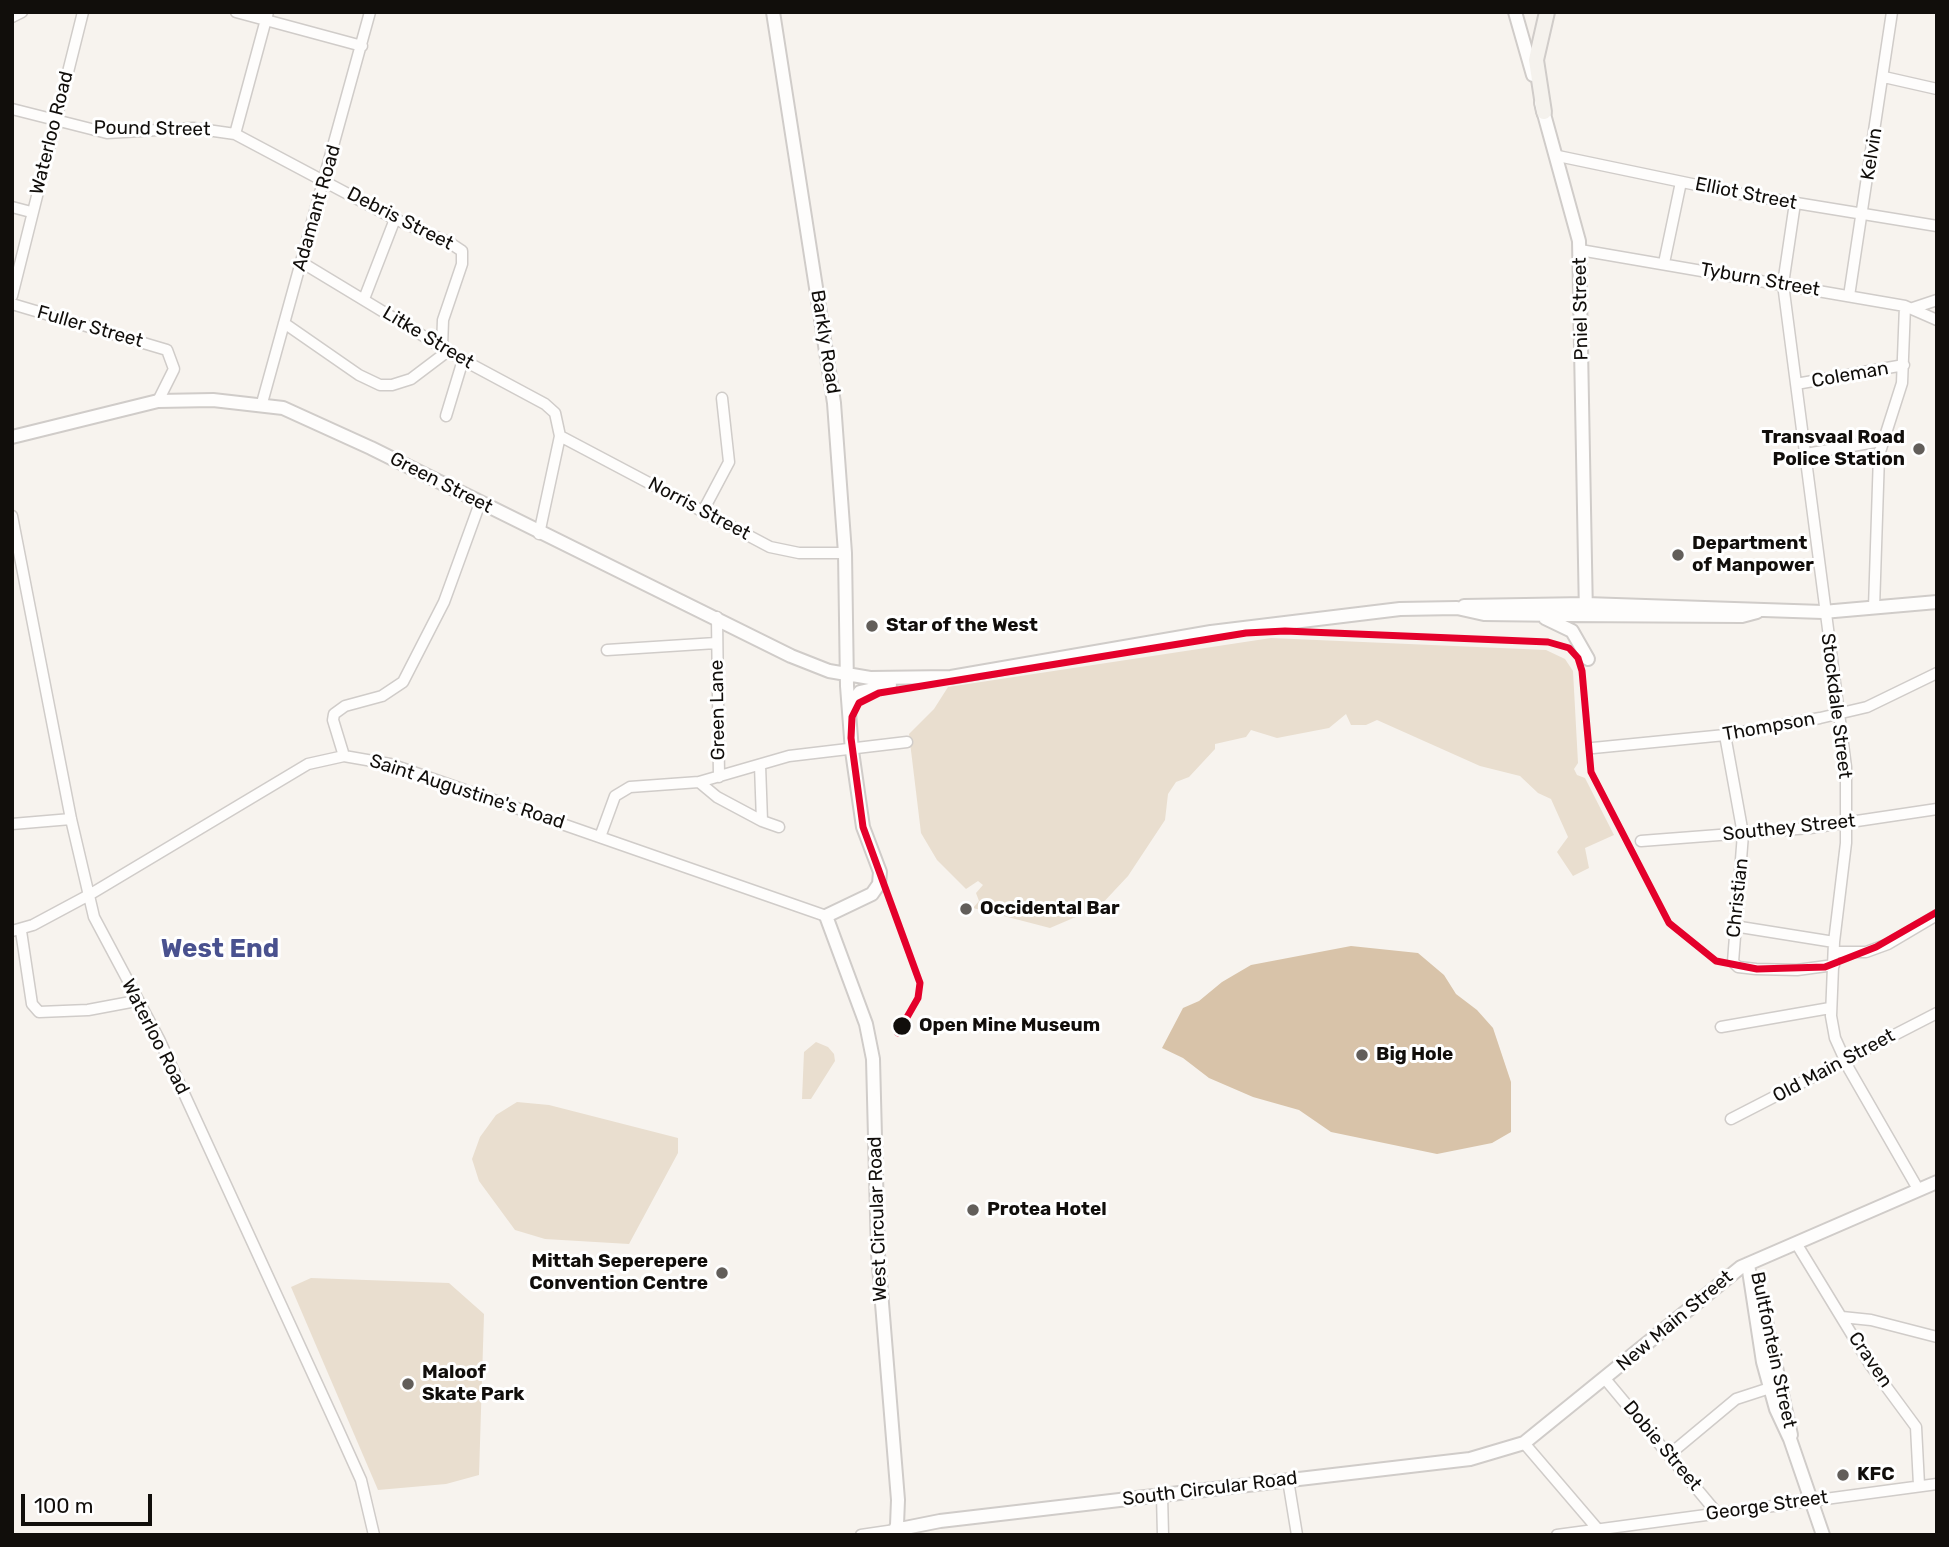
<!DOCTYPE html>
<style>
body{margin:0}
#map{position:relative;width:1949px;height:1547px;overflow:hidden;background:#f7f3ee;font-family:Rubik,sans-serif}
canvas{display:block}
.frame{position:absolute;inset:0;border:14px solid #110e0b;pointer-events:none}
.scale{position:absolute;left:21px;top:1494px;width:131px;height:32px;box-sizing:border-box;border:4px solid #110e0b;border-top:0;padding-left:9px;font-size:21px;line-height:24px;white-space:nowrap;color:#110e0b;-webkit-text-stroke:5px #fff;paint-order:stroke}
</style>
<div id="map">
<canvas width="1949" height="1547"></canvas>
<div class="frame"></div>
<div class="scale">100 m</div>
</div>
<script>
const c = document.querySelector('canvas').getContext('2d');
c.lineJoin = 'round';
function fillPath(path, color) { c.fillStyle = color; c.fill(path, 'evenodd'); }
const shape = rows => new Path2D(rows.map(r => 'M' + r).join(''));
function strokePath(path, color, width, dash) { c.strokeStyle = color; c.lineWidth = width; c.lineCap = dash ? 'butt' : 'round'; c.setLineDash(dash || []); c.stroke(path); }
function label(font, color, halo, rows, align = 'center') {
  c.font = font + ' Rubik,sans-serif'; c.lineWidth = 6; c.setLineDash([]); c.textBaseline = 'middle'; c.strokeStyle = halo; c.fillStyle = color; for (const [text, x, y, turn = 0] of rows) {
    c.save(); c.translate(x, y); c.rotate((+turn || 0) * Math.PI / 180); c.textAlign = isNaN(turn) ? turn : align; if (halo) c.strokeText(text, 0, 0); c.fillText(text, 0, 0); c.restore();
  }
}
const green = shape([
 [1271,638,1546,650,1565,659,1573,671,1578,763,1574,769,1577,775,1585,778,1614,835,1585,848,1589,868,1573,876,1557,852,1568,837,1551,799,1538,793,1520,776,1480,766,1377,720,1366,725,1351,725,1346,714,1329,728,1277,738,1251,730,1246,737,1215,744,1215,749,1189,777,1176,782,1168,794,1165,820,1128,876,1099,907,1050,928,973,908,979,901,976,893,983,885,978,881,966,889,937,860,921,833,909,734,934,709,948,687],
 [816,1042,828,1047,834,1054,835,1061,811,1099,802,1099,804,1052],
 [517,1102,549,1105,678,1138,678,1153,629,1244,545,1239,515,1230,479,1181,472,1159,480,1137,496,1115],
 [311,1278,449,1283,484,1314,479,1475,446,1484,378,1490,291,1287]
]);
const water = shape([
 [1351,946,1418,953,1444,975,1456,994,1477,1010,1493,1028,1511,1082,1511,1132,1492,1143,1437,1154,1331,1132,1299,1110,1253,1097,1209,1078,1183,1058,1162,1048,1183,1008,1199,1001,1222,982,1251,965]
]);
const minor = shape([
 [236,12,362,46],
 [12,17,22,12],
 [1884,77,1937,89],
 [12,109,107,133,193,128,235,134,395,219,450,243,462,251,462,264,443,320,442,347],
 [235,134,268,12],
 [1558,156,1735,193,1937,226],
 [1795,203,1783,284,1846,767,1846,843,1834,942,1831,1016,1835,1038,1849,1069,1918,1189],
 [12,207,31,212],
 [1580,250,1905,306,1937,320],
 [301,262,463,360,545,404,555,413,560,436,539,534],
 [1664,263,1681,182],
 [12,296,83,12],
 [1849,296,1892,12],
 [364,299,395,219],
 [12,304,167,350,174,369,158,401],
 [1913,308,1937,300],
 [284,323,359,375,380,385,392,385,411,379,448,351],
 [1796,384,1904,365],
 [262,403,370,12],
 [446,416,463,360],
 [560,436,770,547,799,553,845,553],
 [1806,454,1881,441],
 [703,511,729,462,722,398],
 [12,516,71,819,94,917,159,1039,338,1429,361,1480,374,1535],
 [1874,608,1879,455,1902,383,1905,306],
 [717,617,719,777],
 [607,650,716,643],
 [1725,735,1743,834,1733,962,1738,967,1756,969,1797,970,1834,965],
 [1593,748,1725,735,1820,718,1867,707,1937,673],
 [344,756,333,720,334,714,345,706,382,696,403,682,444,602,480,503],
 [760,765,762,821],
 [699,782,717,797,762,821,779,827],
 [12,824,71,819],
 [600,837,615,796,630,787,699,782,789,756,907,742],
 [1641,841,1810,828,1937,809],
 [1734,926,1834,942],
 [12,931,33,925,89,895,308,764,344,756,390,764,826,916],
 [21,931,32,1004,39,1012,88,1010,136,1001],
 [1834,952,1866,952,1888,944,1937,915],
 [1721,1027,1830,1008],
 [1731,1119,1937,1013],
 [1796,1243,1871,1366,1916,1427,1919,1485],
 [1842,1317,1871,1320,1937,1337],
 [1606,1380,1717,1513],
 [1524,1443,1601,1533],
 [1670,1454,1736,1399,1776,1386],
 [1288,1480,1297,1535],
 [1162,1495,1163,1535],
 [861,1535,895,1530],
 [1557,1535,1937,1484]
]);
const tertiary = shape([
 [773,12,834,403,845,553,847,686,852,751,863,827,880,872,879,884,872,894,826,916,866,1024,873,1059,878,1254,898,1500,897,1525,893,1535],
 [1515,12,1533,75],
 [1541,103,1579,241,1586,615],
 [12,437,158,401,213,400,283,408,371,448,791,656,829,671,870,678,951,677,1211,632,1400,609,1457,608,1484,614,1567,615,1742,616,1757,612],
 [1464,606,1586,604,1823,612,1937,602],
 [1545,618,1572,631,1588,659],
 [849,708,860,692,890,685],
 [1748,1264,1763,1362,1776,1409,1790,1439,1823,1535],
 [1761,1299,1791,1435],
 [895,1530,940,1521,1470,1459,1524,1443,1741,1267,1937,1182]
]);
const secondary = shape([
 [1544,112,1536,60,1547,12]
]);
const tram1 = shape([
 [898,1033,918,998,920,983,863,827,851,738,852,717,859,703,879,693,1246,633,1285,631,1548,642,1569,648,1578,658,1582,671,1591,772,1669,923,1716,961,1757,969,1825,967,1876,947,1937,912]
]);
const markers = [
 [1919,449,7,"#625e5a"],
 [1678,555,7,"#625e5a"],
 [872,626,7,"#625e5a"],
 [966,909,7,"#625e5a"],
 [902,1026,10,"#110e0b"],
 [1362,1055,7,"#625e5a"],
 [973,1210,7,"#625e5a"],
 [722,1273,7,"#625e5a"],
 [408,1384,7,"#625e5a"],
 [1843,1475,7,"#625e5a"]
];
const streetNames = [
 ["Pound Street",152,129,1],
 ["Waterloo Road",52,133,-76],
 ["Kelvin",1872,154,-81],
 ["Elliot Street",1746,194,11],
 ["Adamant Road",317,208,-74],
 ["Debris Street",400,219,27],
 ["Tyburn Street",1760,280,10],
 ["Pniel Street",1581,309,-91],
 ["Fuller Street",90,327,16],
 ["Litke Street",428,338,31],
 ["Barkly Road",825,342,81],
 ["Coleman",1850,375,-10],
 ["Green Street",441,483,27],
 ["Norris Street",699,509,28],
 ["Stockdale Street",1836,706,83],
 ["Green Lane",718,710,-91],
 ["Thompson",1769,727,-10],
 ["Saint Augustine's Road",467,792,18],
 ["Southey Street",1789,828,-6],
 ["Christian",1738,898,-84],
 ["Waterloo Road",155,1037,63],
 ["Old Main Street",1834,1066,-28],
 ["West Circular Road",878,1219,-92],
 ["New Main Street",1675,1321,-40],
 ["Bultfontein Street",1773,1350,78],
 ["Craven",1870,1360,56],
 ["Dobie Street",1662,1446,50],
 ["South Circular Road",1210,1489,-7],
 ["George Street",1767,1506,-8]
];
const poiNames = [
 ["Transvaal Road",1905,438,"right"],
 ["Police Station",1905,460,"right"],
 ["Department",1692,544],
 ["of Manpower",1692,566],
 ["Star of the West",886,626],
 ["Occidental Bar",980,909],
 ["Big Hole",1376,1055],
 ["Protea Hotel",987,1210],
 ["Mittah Seperepere",708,1262,"right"],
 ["Convention Centre",708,1284,"right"],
 ["Maloof",422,1373],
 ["Skate Park",422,1395],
 ["KFC",1857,1475]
];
const stopNames = [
 ["Open Mine Museum",919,1026]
];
const districtNames = [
 ["West End",220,949]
];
fillPath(green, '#e9decf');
fillPath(water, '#d8c3a9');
strokePath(minor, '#d0ccc9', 13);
strokePath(tertiary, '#d0ccc9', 16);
strokePath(secondary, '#d0ccc9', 18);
strokePath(minor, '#fefdfc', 10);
strokePath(tertiary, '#fefdfc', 12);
strokePath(secondary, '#f5f2ed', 14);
strokePath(tram1, '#e4002b', 7);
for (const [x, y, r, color] of markers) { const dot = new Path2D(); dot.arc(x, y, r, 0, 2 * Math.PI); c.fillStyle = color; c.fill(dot); strokePath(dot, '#fff', 2.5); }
label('19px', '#110e0b', '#fff', streetNames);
label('bold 19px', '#110e0b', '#fff', poiNames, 'left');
label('bold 19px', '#110e0b', '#fff', stopNames, 'left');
label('bold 26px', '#49518f', '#fff', districtNames);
</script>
